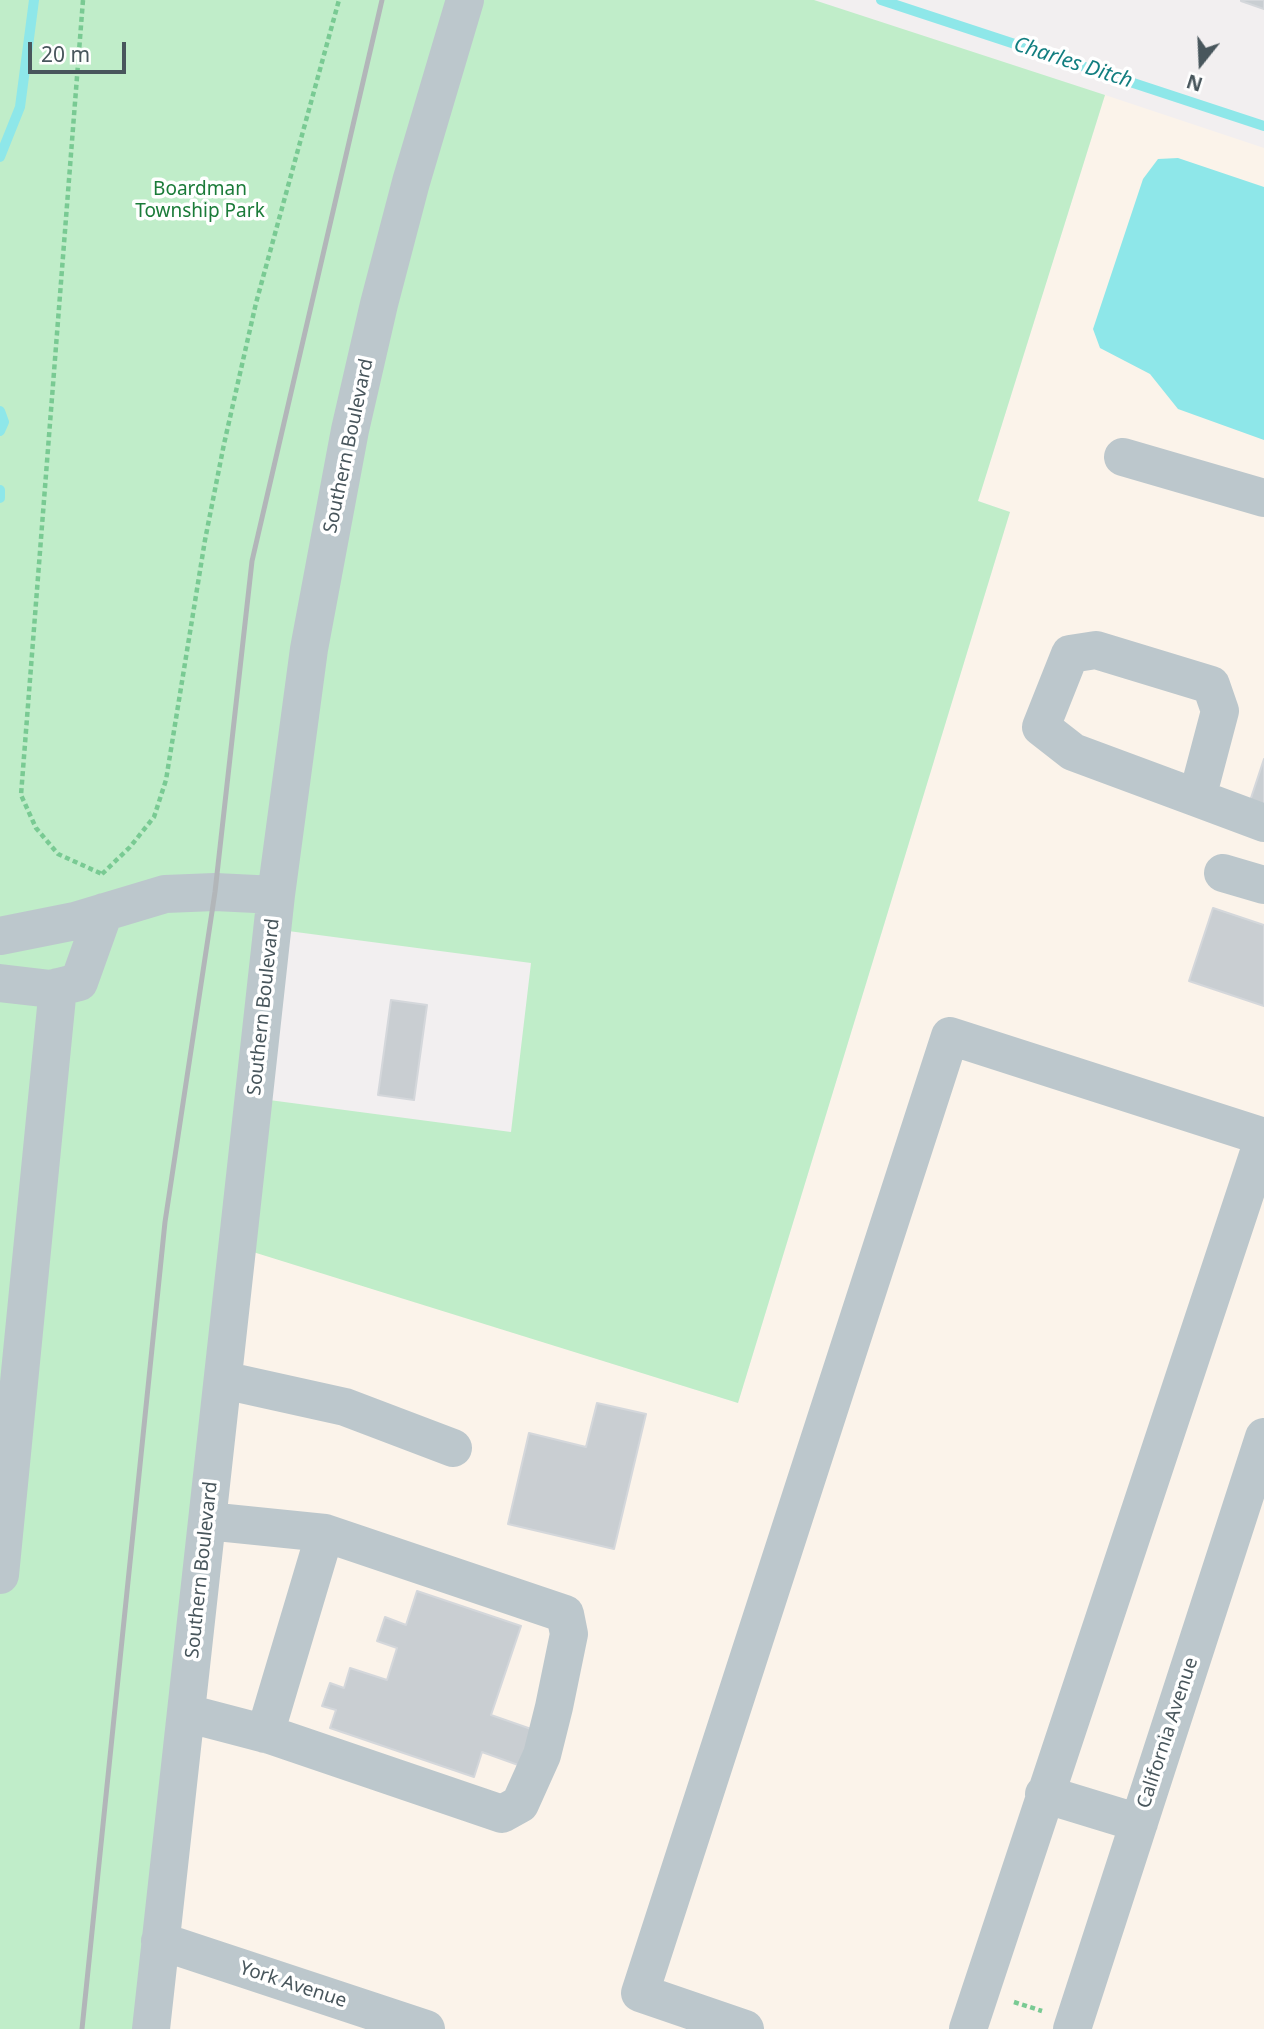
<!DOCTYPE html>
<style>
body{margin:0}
#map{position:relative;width:1264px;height:2029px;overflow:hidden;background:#f2eff0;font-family:"Noto Sans",sans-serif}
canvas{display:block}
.north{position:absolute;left:1166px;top:28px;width:70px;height:70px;-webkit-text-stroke:5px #fff;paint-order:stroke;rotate:198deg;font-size:19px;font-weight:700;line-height:28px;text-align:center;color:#48565c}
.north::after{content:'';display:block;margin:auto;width:24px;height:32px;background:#48565c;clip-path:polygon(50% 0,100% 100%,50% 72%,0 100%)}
.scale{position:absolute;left:28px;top:42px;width:98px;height:32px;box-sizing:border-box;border:4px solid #48565c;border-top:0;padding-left:9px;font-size:21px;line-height:24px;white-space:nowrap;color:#48565c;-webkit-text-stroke:5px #fff;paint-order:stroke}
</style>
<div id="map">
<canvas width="1264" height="2029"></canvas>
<div class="north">N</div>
<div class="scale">20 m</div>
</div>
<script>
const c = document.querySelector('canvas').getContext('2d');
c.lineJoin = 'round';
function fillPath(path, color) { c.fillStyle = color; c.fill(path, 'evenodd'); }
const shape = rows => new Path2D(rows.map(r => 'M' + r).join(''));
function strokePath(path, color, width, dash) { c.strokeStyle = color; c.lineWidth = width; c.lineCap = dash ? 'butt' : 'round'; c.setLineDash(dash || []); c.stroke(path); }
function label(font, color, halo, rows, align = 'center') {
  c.font = font + ' "Noto Sans",sans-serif'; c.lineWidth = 7; c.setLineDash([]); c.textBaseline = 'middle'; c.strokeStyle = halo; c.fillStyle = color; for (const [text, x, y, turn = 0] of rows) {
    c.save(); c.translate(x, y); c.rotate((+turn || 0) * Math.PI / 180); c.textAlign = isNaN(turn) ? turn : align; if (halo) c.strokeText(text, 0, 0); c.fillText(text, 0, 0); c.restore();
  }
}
const commercial = shape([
 [1105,95,1264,148,1264,2029,151,2029,237,1246,738,1403,1010,512,978,501]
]);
const green = shape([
 [0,0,814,0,1105,95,978,501,1010,512,738,1403,237,1247,151,2029,0,2029],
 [273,929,531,963,511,1132,254,1098]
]);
const water = shape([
 [1178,158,1264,187,1264,440,1178,409,1150,374,1100,348,1093,329,1143,179,1158,159]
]);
const stream = shape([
 [881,0,1264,126],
 [0,157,20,107,34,0],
 [0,411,4,422,0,431],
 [0,490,0,498]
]);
const building = shape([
 [1264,0,1264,9,1241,1,1241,0,1264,0],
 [1264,759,1264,809,1249,804,1264,759],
 [1213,908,1264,925,1264,1006,1189,981,1213,908],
 [391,1000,427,1005,414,1100,378,1095,391,1000],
 [597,1403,646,1414,614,1549,508,1524,529,1433,586,1447,597,1403],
 [417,1591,521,1626,491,1715,534,1730,521,1766,482,1752,474,1777,330,1728,336,1710,322,1706,330,1683,344,1688,350,1668,387,1680,397,1648,377,1641,385,1617,406,1625,417,1591]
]);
const path = shape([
 [83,0,21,795,36,828,58,854,102,874],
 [102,874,130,847,154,817,166,780,205,540,224,444,256,303,339,0],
 [1014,2002,1042,2011]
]);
const minor = shape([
 [1123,457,1264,498],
 [1197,798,1220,711,1211,685,1096,650,1070,654,1041,727,1073,752,1197,798,1264,823],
 [1223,873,1264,885],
 [0,936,75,921,165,894,215,892,276,895],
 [0,983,51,989,79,982,104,912],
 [223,1380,345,1407,453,1448],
 [207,1521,325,1533,265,1734],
 [0,1575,58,987],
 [186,1713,270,1735,502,1814,520,1804,542,1755,554,1707,569,1634,565,1614,325,1533],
 [1044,1794,1139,1823],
 [160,1941,426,2029],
 [151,2029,276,895,309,649,350,430,379,304,411,182,465,0],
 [745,2029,640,1993,950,1036,1264,1137],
 [968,2029,1264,1137],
 [1072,2029,1264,1437]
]);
const rail = shape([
 [82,2029,165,1222,215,892,252,561,382,0]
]);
const parkNames = [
 ["Boardman",200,190],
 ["Township Park",200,212]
];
const streetNames = [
 ["Southern Boulevard",349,446,-78],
 ["Southern Boulevard",264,1007,-84],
 ["Southern Boulevard",202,1570,-84],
 ["California Avenue",1168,1733,-72],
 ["York Avenue",293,1985,18]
];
const waterNames = [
 ["Charles Ditch",1073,63,18]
];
fillPath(commercial, '#fbf3ea');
fillPath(green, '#c0edc9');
fillPath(water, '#8ee7e9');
strokePath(stream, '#8ee7e9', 10);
fillPath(building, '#c9ced2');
strokePath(building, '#d4d7db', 2);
strokePath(path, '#79ca93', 4.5, [5, 3.5]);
strokePath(minor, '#bcc7cc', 38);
strokePath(rail, '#b2b6b9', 5);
label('19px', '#1b7b39', '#fff', parkNames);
label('19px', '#48565c', '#fff', streetNames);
label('italic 21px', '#127e80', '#fff', waterNames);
</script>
